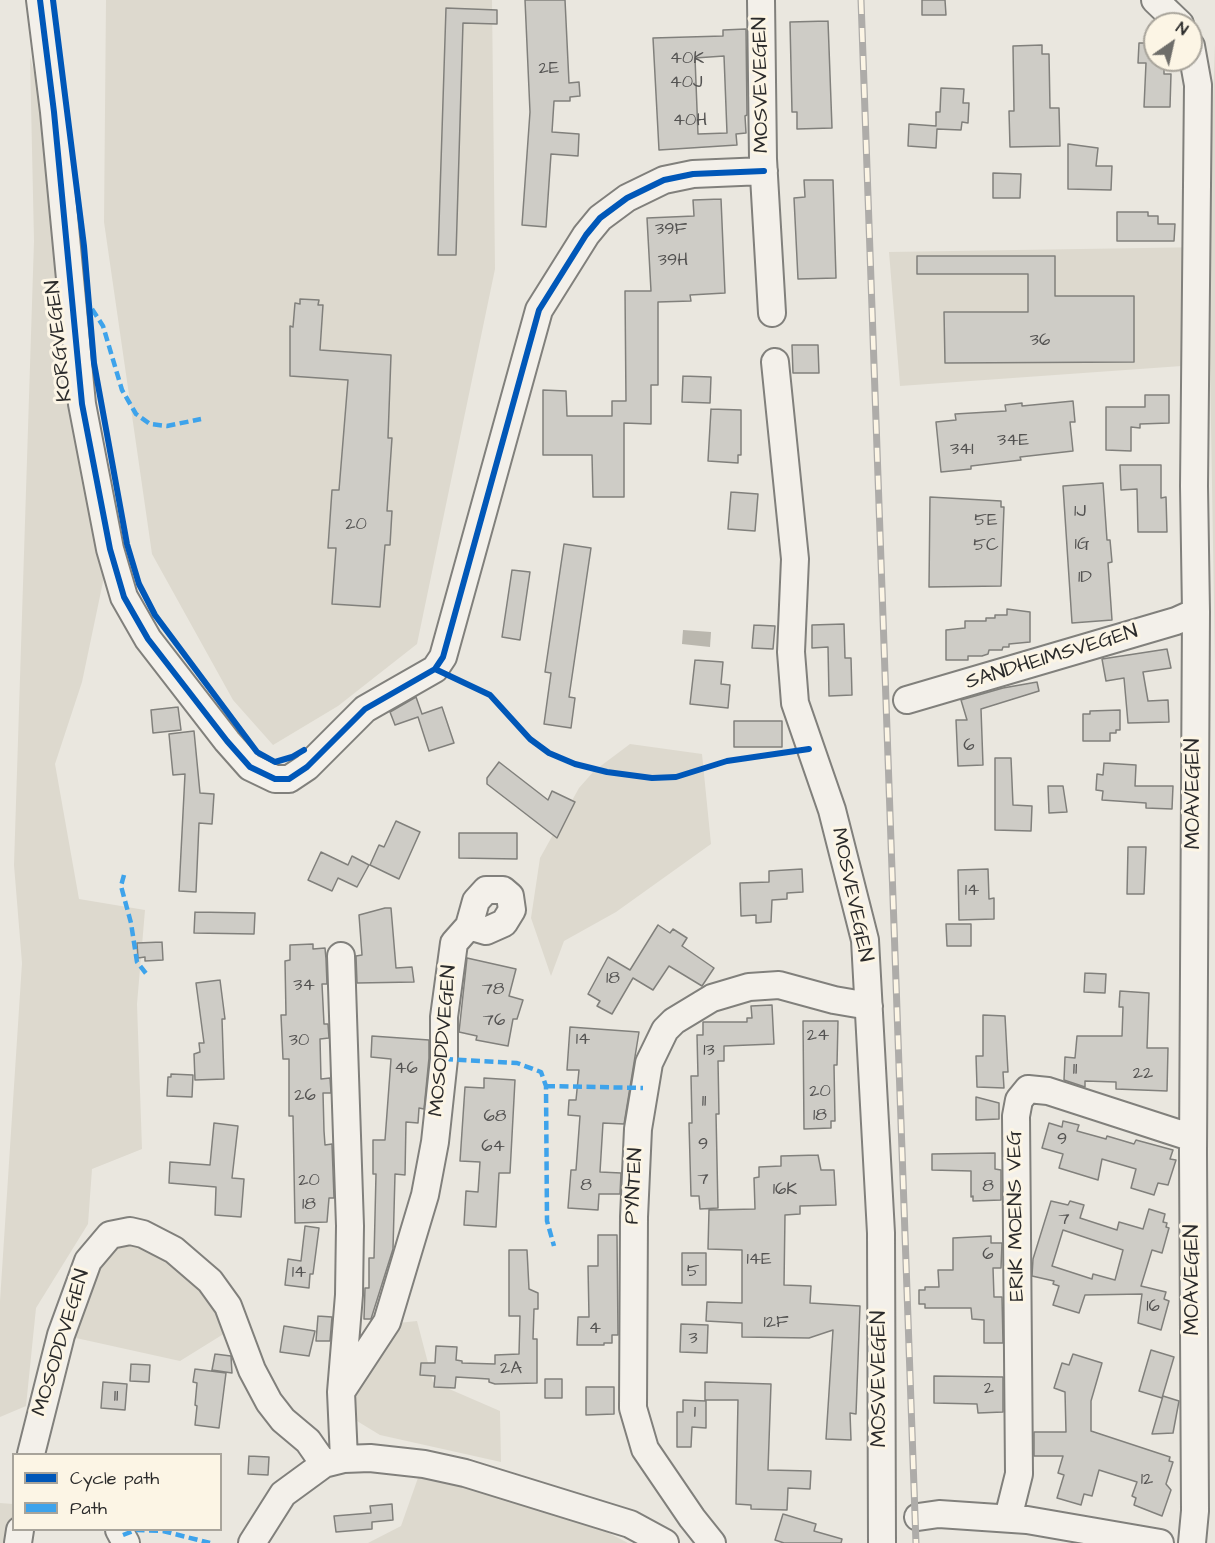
<!DOCTYPE html>
<style>
body{margin:0}
#map{position:relative;width:1215px;height:1543px;overflow:hidden;background:#eae7df;font-family:"Architects Daughter",sans-serif}
canvas{display:block}
.legend{position:absolute;left:12px;top:1453px;width:210px;height:78px;box-sizing:border-box;background:#fcf5e5;border:2px solid #a8a49b;margin:0;padding:8px 10px;list-style:none;font-size:18px;color:#2b2b2b}
.legend li{display:flex;align-items:center;gap:12px;height:30px}
.legend b{width:30px;border:2px solid #a8a49b}
.north{position:absolute;left:1143px;top:12px;width:60px;height:60px;box-sizing:border-box;background:#fcf5e5;border:2px solid #a8a49b;border-radius:50%;rotate:34deg;font-size:16px;font-weight:700;line-height:24px;text-align:center;color:#2b2b2b}
.north::after{content:'';display:block;margin:auto;width:21px;height:27px;background:#6e6d6a;clip-path:polygon(50% 0,100% 100%,50% 72%,0 100%)}
</style>
<div id="map">
<canvas width="1215" height="1543"></canvas>
<ul class="legend">
<li><b style="height:8px;background:#0057b8"></b>Cycle path</li>
<li><b style="height:8px;background:#3ea3eb"></b>Path</li>
</ul>
<div class="north">N</div>
</div>
<script>
const c = document.querySelector('canvas').getContext('2d');
c.lineJoin = 'round';
function fillPath(path, color) { c.fillStyle = color; c.fill(path, 'evenodd'); }
const shape = rows => new Path2D(rows.map(r => 'M' + r).join(''));
function strokePath(path, color, width, dash) { c.strokeStyle = color; c.lineWidth = width; c.lineCap = dash ? 'butt' : 'round'; c.setLineDash(dash || []); c.stroke(path); }
function label(font, color, halo, rows, align = 'center') {
  c.font = font + ' "Architects Daughter",sans-serif'; c.lineWidth = 6; c.setLineDash([]); c.textBaseline = 'middle'; c.strokeStyle = halo; c.fillStyle = color; for (const [text, x, y, turn = 0] of rows) {
    c.save(); c.translate(x, y); c.rotate((+turn || 0) * Math.PI / 180); c.textAlign = isNaN(turn) ? turn : align; if (halo) c.strokeText(text, 0, 0); c.fillText(text, 0, 0); c.restore();
  }
}
const built = shape([
 [106,0,492,0,495,269,417,644,338,706,273,745,233,700,152,554,104,222],
 [1215,44,1215,665,1210,364,900,386,889,252,1208,247],
 [30,57,46,118,78,431,104,577,82,682,55,764,79,899,145,910,137,1004,142,1149,92,1169,88,1224,36,1308,26,1406,0,1417,0,1301,22,963,14,865,34,241],
 [630,744,702,754,711,844,616,912,564,941,551,976,531,918,540,858,579,788,594,771],
 [127,1238,190,1272,230,1330,180,1361,76,1338,85,1286,103,1252],
 [417,1321,433,1382,500,1411,501,1462,380,1435,357,1421,353,1396,371,1371,398,1323],
 [419,1475,517,1500,597,1527,628,1543,368,1543,401,1526],
 [0,1503,13,1504,12,1543,0,1543]
]);
const water = shape([
 [683,630,711,632,710,647,682,644]
]);
const building = shape([
 [525,0,565,0,569,83,579,82,580,96,570,97,570,101,554,101,552,132,579,134,578,156,551,154,546,227,522,225,530,112,525,0],
 [922,0,945,0,946,15,922,15,922,0],
 [446,8,497,10,497,24,463,23,456,255,438,255,446,8],
 [828,21,832,128,797,129,797,112,792,112,790,22,828,21],
 [746,29,747,115,745,116,746,133,736,134,737,145,659,150,653,38,723,36,723,30,746,29],
 [724,56,727,133,698,134,695,58,724,56],
 [1139,43,1155,43,1155,60,1164,60,1164,74,1171,74,1170,107,1144,107,1146,63,1138,63,1139,43],
 [1042,45,1042,54,1049,54,1050,108,1059,108,1060,146,1010,147,1009,111,1014,111,1013,46,1042,45],
 [941,88,964,89,963,103,969,103,968,123,962,122,961,130,937,129,936,148,908,146,909,124,936,126,936,112,940,112,941,88],
 [1068,144,1098,148,1096,166,1112,166,1111,190,1068,189,1068,144],
 [993,173,1021,174,1020,198,993,198,993,173],
 [804,180,833,180,836,278,798,279,794,198,805,197,804,180],
 [721,199,725,293,690,295,691,301,658,302,658,385,651,385,651,424,624,423,624,497,593,497,592,455,543,455,543,390,566,391,567,416,612,416,612,401,626,401,625,291,651,291,647,218,694,216,693,200,721,199],
 [1117,212,1148,212,1148,216,1158,216,1158,224,1175,224,1174,241,1117,241,1117,212],
 [917,256,1055,256,1055,296,1134,296,1134,362,945,363,944,312,1028,312,1028,274,917,274,917,256],
 [300,299,319,300,318,305,323,305,320,350,391,355,388,438,392,438,387,511,392,511,390,545,385,545,380,607,332,604,336,548,328,548,332,490,339,490,348,380,290,376,290,326,293,327,295,303,300,304,300,299],
 [792,345,818,345,819,373,793,373,792,345],
 [683,376,711,377,710,403,682,402,683,376],
 [1145,395,1169,395,1169,423,1140,424,1140,428,1131,427,1131,451,1106,450,1106,407,1145,407,1145,395],
 [1073,401,1075,422,1070,422,1073,451,1020,457,1021,460,971,466,971,469,941,472,936,422,956,420,955,414,1006,411,1005,405,1022,403,1022,406,1073,401],
 [711,409,741,410,741,455,738,455,738,463,708,461,711,409],
 [1120,465,1161,465,1161,498,1166,497,1167,532,1138,532,1137,489,1121,490,1120,465],
 [1103,483,1107,540,1110,540,1112,562,1108,563,1112,620,1072,623,1063,486,1103,483],
 [731,492,758,494,755,531,728,529,731,492],
 [930,497,1001,501,1001,507,1004,507,1001,586,929,587,930,497],
 [564,544,591,548,569,697,575,698,571,728,544,724,551,673,545,672,564,544],
 [512,570,530,572,520,640,502,637,512,570],
 [1007,609,1030,612,1030,642,1009,644,1009,647,1003,647,1002,650,989,650,988,654,982,656,968,656,968,660,946,660,946,630,965,628,965,621,986,621,986,618,995,618,995,615,1007,615,1007,609],
 [844,624,845,658,851,658,852,695,829,696,828,647,812,648,812,625,844,624],
 [754,625,775,626,773,649,752,648,754,625],
 [1167,649,1171,668,1143,672,1148,701,1168,700,1169,722,1128,723,1124,678,1106,681,1102,659,1167,649],
 [695,660,723,662,721,684,730,685,728,708,690,704,695,660],
 [1037,682,1039,691,981,709,983,765,958,766,956,720,967,720,961,700,1003,688,1037,682],
 [416,697,422,714,442,707,454,743,429,751,418,717,395,725,390,712,416,697],
 [178,707,181,730,153,733,151,710,178,707],
 [1120,710,1120,730,1116,730,1116,733,1110,733,1110,741,1083,741,1083,714,1090,714,1090,711,1120,710],
 [734,721,782,721,782,747,734,747,734,721],
 [194,731,200,793,214,794,212,824,199,823,196,892,179,891,185,774,173,775,169,734,194,731],
 [995,758,1011,758,1013,805,1032,806,1031,831,995,830,995,758],
 [499,762,548,800,552,791,575,802,557,838,487,784,487,778,499,762],
 [1104,763,1136,765,1135,786,1173,786,1172,809,1146,808,1146,803,1102,800,1103,791,1096,790,1097,774,1103,775,1104,763],
 [1048,786,1063,786,1067,812,1049,813,1048,786],
 [396,821,420,832,399,879,370,865,379,845,384,847,396,821],
 [459,833,517,833,517,859,459,858,459,833],
 [1128,847,1146,847,1144,894,1127,894,1128,847],
 [321,852,348,865,352,856,369,865,357,887,338,878,332,891,308,880,321,852],
 [802,869,803,892,787,893,787,899,772,900,771,922,756,923,756,915,741,916,740,883,769,882,769,871,802,869],
 [988,869,989,899,994,898,994,919,959,920,958,870,988,869],
 [385,908,391,908,396,968,412,967,414,982,357,983,356,956,362,955,359,915,385,908],
 [195,912,255,913,254,934,194,933,195,912],
 [946,924,971,924,971,946,947,946,946,924],
 [658,925,670,933,673,929,687,938,682,946,714,968,702,986,669,966,653,990,633,978,612,1014,597,1006,600,1001,588,994,608,957,630,970,658,925],
 [162,942,163,960,145,961,145,957,138,958,137,943,162,942],
 [313,944,313,949,325,948,326,959,327,984,322,984,324,1024,328,1024,329,1038,320,1039,321,1079,330,1078,331,1093,323,1093,324,1131,325,1145,332,1144,334,1198,329,1198,327,1222,295,1223,293,1116,289,1116,289,1059,283,1059,281,1015,286,1015,285,961,290,960,290,945,313,944],
 [467,958,516,969,509,996,523,1000,517,1019,513,1019,508,1046,476,1040,477,1036,459,1032,467,958],
 [1085,973,1106,974,1105,993,1084,992,1085,973],
 [220,980,225,1019,222,1019,224,1079,195,1080,194,1054,200,1052,199,1043,204,1043,196,983,220,980],
 [1120,991,1149,993,1147,1048,1168,1048,1167,1091,1116,1089,1116,1082,1085,1081,1085,1087,1064,1080,1065,1057,1075,1058,1077,1036,1122,1036,1123,1007,1119,1007,1120,991],
 [772,1005,774,1044,724,1046,724,1061,718,1061,719,1114,716,1114,718,1208,700,1209,699,1196,691,1196,689,1123,692,1123,691,1076,698,1076,697,1035,703,1035,703,1022,747,1022,747,1018,752,1018,751,1006,772,1005],
 [983,1015,1005,1016,1008,1072,1003,1072,1004,1088,977,1087,976,1056,983,1056,983,1015],
 [803,1021,838,1021,837,1065,834,1065,835,1121,831,1121,831,1128,804,1129,803,1021],
 [570,1027,639,1032,624,1124,603,1123,600,1172,621,1173,620,1194,599,1194,598,1210,568,1208,571,1170,576,1170,580,1116,568,1115,569,1100,576,1100,579,1070,567,1070,570,1027],
 [372,1036,429,1040,429,1058,424,1109,419,1108,418,1123,406,1122,405,1175,395,1174,393,1249,371,1319,364,1319,365,1288,369,1288,369,1258,374,1258,376,1174,373,1174,373,1140,385,1140,391,1059,371,1057,372,1036],
 [171,1074,193,1075,192,1097,167,1096,168,1077,171,1077,171,1074],
 [484,1078,515,1080,510,1173,499,1173,496,1227,464,1225,466,1191,478,1192,480,1162,460,1161,465,1087,484,1088,484,1078],
 [976,1097,999,1103,999,1119,976,1120,976,1097],
 [1063,1121,1079,1125,1077,1131,1106,1139,1107,1136,1134,1144,1136,1140,1173,1150,1170,1159,1176,1160,1168,1185,1158,1183,1154,1195,1131,1188,1136,1169,1102,1159,1098,1180,1059,1168,1063,1154,1042,1148,1049,1123,1062,1127,1063,1121],
 [214,1123,238,1126,232,1178,244,1179,241,1217,215,1215,216,1187,169,1183,170,1162,210,1165,214,1123],
 [995,1153,995,1169,1001,1170,1001,1200,973,1201,973,1196,971,1197,971,1171,932,1170,932,1154,995,1153],
 [818,1155,821,1170,834,1170,836,1205,800,1206,800,1214,785,1215,784,1285,811,1286,810,1303,860,1306,856,1414,850,1413,851,1440,826,1439,833,1330,809,1338,742,1337,742,1323,706,1321,707,1302,742,1303,742,1250,708,1249,709,1210,755,1209,754,1178,759,1177,759,1167,781,1166,781,1156,818,1155],
 [1051,1201,1068,1205,1070,1201,1084,1205,1080,1218,1117,1230,1119,1222,1143,1229,1149,1209,1165,1214,1163,1222,1167,1223,1166,1227,1169,1228,1162,1253,1152,1250,1141,1286,1166,1292,1164,1299,1169,1301,1161,1330,1138,1323,1142,1294,1085,1295,1079,1313,1053,1305,1059,1286,1053,1284,1054,1281,1032,1276,1033,1259,1051,1201],
 [1063,1230,1123,1250,1115,1280,1093,1274,1092,1279,1052,1266,1063,1230],
 [305,1226,319,1228,313,1274,310,1274,309,1288,285,1285,288,1259,301,1261,305,1226],
 [598,1235,617,1235,618,1335,612,1335,612,1343,604,1343,604,1345,577,1345,578,1317,589,1317,588,1266,598,1266,598,1235],
 [991,1236,991,1243,1002,1243,1001,1268,993,1268,994,1297,1002,1297,1003,1343,984,1343,984,1320,972,1319,971,1308,925,1308,925,1304,919,1304,919,1290,925,1290,925,1287,939,1287,938,1270,953,1270,953,1238,991,1236],
 [509,1250,527,1250,529,1289,538,1293,538,1309,534,1309,533,1339,537,1339,537,1383,495,1384,489,1382,489,1379,456,1377,455,1388,434,1387,435,1376,420,1375,421,1363,435,1363,436,1346,457,1347,456,1360,462,1361,462,1363,495,1364,495,1355,519,1354,520,1316,509,1316,509,1250],
 [682,1253,706,1253,706,1285,682,1285,682,1253],
 [318,1316,332,1317,330,1341,316,1341,318,1316],
 [681,1324,708,1325,707,1353,680,1352,681,1324],
 [284,1326,315,1331,309,1356,280,1352,284,1326],
 [1151,1350,1174,1357,1162,1398,1139,1391,1151,1350],
 [215,1354,231,1356,232,1373,212,1370,215,1354],
 [1073,1354,1102,1363,1091,1401,1091,1431,1170,1457,1169,1461,1173,1462,1166,1484,1171,1490,1162,1516,1134,1505,1136,1498,1132,1496,1137,1482,1099,1470,1092,1496,1084,1494,1081,1505,1057,1498,1064,1475,1058,1473,1063,1456,1034,1456,1034,1432,1066,1432,1065,1392,1054,1388,1062,1363,1069,1365,1073,1354],
 [131,1364,150,1365,149,1382,130,1381,131,1364],
 [195,1369,226,1373,219,1428,195,1425,197,1406,195,1405,197,1383,193,1382,195,1369],
 [934,1376,1003,1377,1003,1412,978,1413,977,1404,934,1403,934,1376],
 [545,1379,562,1379,562,1398,545,1398,545,1379],
 [103,1382,127,1384,125,1410,101,1408,103,1382],
 [705,1382,771,1384,768,1470,811,1471,810,1489,788,1488,787,1510,751,1509,751,1505,736,1504,738,1400,705,1400,705,1382],
 [586,1387,614,1387,614,1414,586,1415,586,1387],
 [1163,1396,1179,1401,1173,1433,1152,1434,1163,1396],
 [683,1400,706,1401,706,1428,692,1427,691,1447,677,1447,677,1412,683,1412,683,1400],
 [249,1456,269,1457,268,1475,248,1474,249,1456],
 [392,1504,393,1520,372,1522,372,1529,336,1532,334,1516,371,1513,370,1506,392,1504],
 [783,1514,816,1524,814,1531,842,1539,841,1543,784,1543,775,1540,783,1514]
]);
const minor = shape([
 [40,0,54,112,82,404,110,549,124,597,148,639,227,741,250,767,275,779,289,779,307,767,365,709,435,669,443,657,539,310,586,235,600,218,627,198,664,180,693,174,764,171],
 [761,0,763,159,772,313],
 [1155,0,1180,24],
 [1191,46,1198,85,1194,486,1196,612,1193,1152,1195,1511,1192,1543],
 [775,362,795,559,791,652,795,703,832,810,865,940,881,1233,882,1543],
 [907,700,1176,621,1196,612],
 [341,956,350,1226,349,1295,341,1392,344,1459],
 [341,1392,387,1322,425,1195,435,1142,444,1059,444,1017,454,943,469,926,486,931,504,923,512,910,510,896,503,890,486,890,476,901,469,926],
 [31,1454,61,1335,88,1261,110,1235,130,1231,143,1234,174,1250,210,1281,228,1306,252,1370,269,1402,283,1420,308,1441,324,1464,344,1459,370,1458,424,1464,465,1473,630,1524,665,1543],
 [918,1517,939,1514,1027,1520,1160,1543],
 [1008,1518,1019,1474,1016,1116,1019,1100,1028,1089,1048,1091,1193,1138],
 [119,1530,126,1543],
 [18,1543,20,1530],
 [252,1543,283,1494,324,1464],
 [712,1543,692,1518,645,1449,633,1408,634,1217,638,1129,649,1063,665,1030,674,1021,712,998,749,987,779,985,834,1000,869,1006]
]);
const rail = shape([
 [861,0,916,1543]
]);
const quiet = shape([
 [92,309,103,326,122,390,136,414,150,424,167,426,201,419],
 [124,875,121,886,131,923,137,962,148,976],
 [444,1059,517,1063,541,1072,546,1086,547,1221,554,1246],
 [546,1086,643,1088],
 [123,1535,136,1530,163,1531,210,1543]
]);
const cycleway = shape([
 [40,0,54,112,82,404,110,549,124,597,148,639,227,741,250,767,275,779,289,779,307,767,365,709,435,669,443,657,539,310,586,235,600,218,627,198,664,180,693,174,764,171],
 [53,0,84,246,94,363,127,544,139,584,155,615,257,752,275,762,292,757,304,750],
 [435,669,490,695,530,739,549,753,575,764,607,772,652,778,676,777,727,761,809,749]
]);
const numberNames = [
 ["40K",687,59],
 ["2E",549,69],
 ["40J",686,83],
 ["40H",690,121],
 ["39F",671,230],
 ["39H",673,261],
 ["36",1040,341],
 ["34E",1013,441],
 ["34I",962,450],
 ["1J",1080,512],
 ["5E",986,521],
 ["20",356,525],
 ["1G",1082,545],
 ["5C",986,546],
 ["1D",1085,578],
 ["6",969,746],
 ["14",972,891],
 ["18",613,979],
 ["34",304,986],
 ["78",493,990],
 ["76",494,1021],
 ["24",818,1036],
 ["14",583,1040],
 ["30",299,1041],
 ["13",709,1051],
 ["46",406,1069],
 ["11",1075,1070],
 ["22",1143,1074],
 ["20",820,1092],
 ["26",305,1096],
 ["11",704,1102],
 ["18",820,1116],
 ["68",495,1117],
 ["9",1062,1140],
 ["9",703,1145],
 ["64",493,1147],
 ["7",703,1180],
 ["20",309,1181],
 ["8",586,1186],
 ["8",988,1187],
 ["16K",785,1190],
 ["18",309,1205],
 ["7",1064,1220],
 ["6",988,1255],
 ["14E",759,1260],
 ["5",693,1272],
 ["14",299,1273],
 ["16",1153,1307],
 ["12F",776,1323],
 ["4",595,1329],
 ["3",693,1339],
 ["2A",511,1369],
 ["2",989,1389],
 ["11",116,1397],
 ["1",695,1413],
 ["12",1147,1480]
];
const streetNames = [
 ["MOSVEVEGEN",762,85,-91],
 ["KORGVEGEN",60,341,-96],
 ["SANDHEIMSVEGEN",1052,658,-17],
 ["MOAVEGEN",1195,794,-90],
 ["MOSVEVEGEN",851,895,78],
 ["MOSODDVEGEN",444,1041,-85],
 ["PYNTEN",635,1186,-87],
 ["ERIK MOENS VEG",1017,1216,-91],
 ["MOAVEGEN",1194,1280,-90],
 ["MOSODDVEGEN",62,1343,-73],
 ["MOSVEVEGEN",881,1379,-90]
];
fillPath(built, '#ddd9ce');
fillPath(water, '#bab7ae');
fillPath(building, '#ceccc6');
strokePath(building, '#81807c', 1.5);
strokePath(minor, '#81807c', 30);
strokePath(minor, '#f3f0ea', 26);
strokePath(rail, '#aeaca9', 7);
strokePath(rail, '#fcf5e5', 4.5, [14]);
strokePath(quiet, '#3ea3eb', 4.5, [9, 4.5]);
strokePath(cycleway, '#0057b8', 6);
label('18px', '#545352', null, numberNames);
label('21px', '#2b2b2b', '#fcf5e5', streetNames);
</script>
